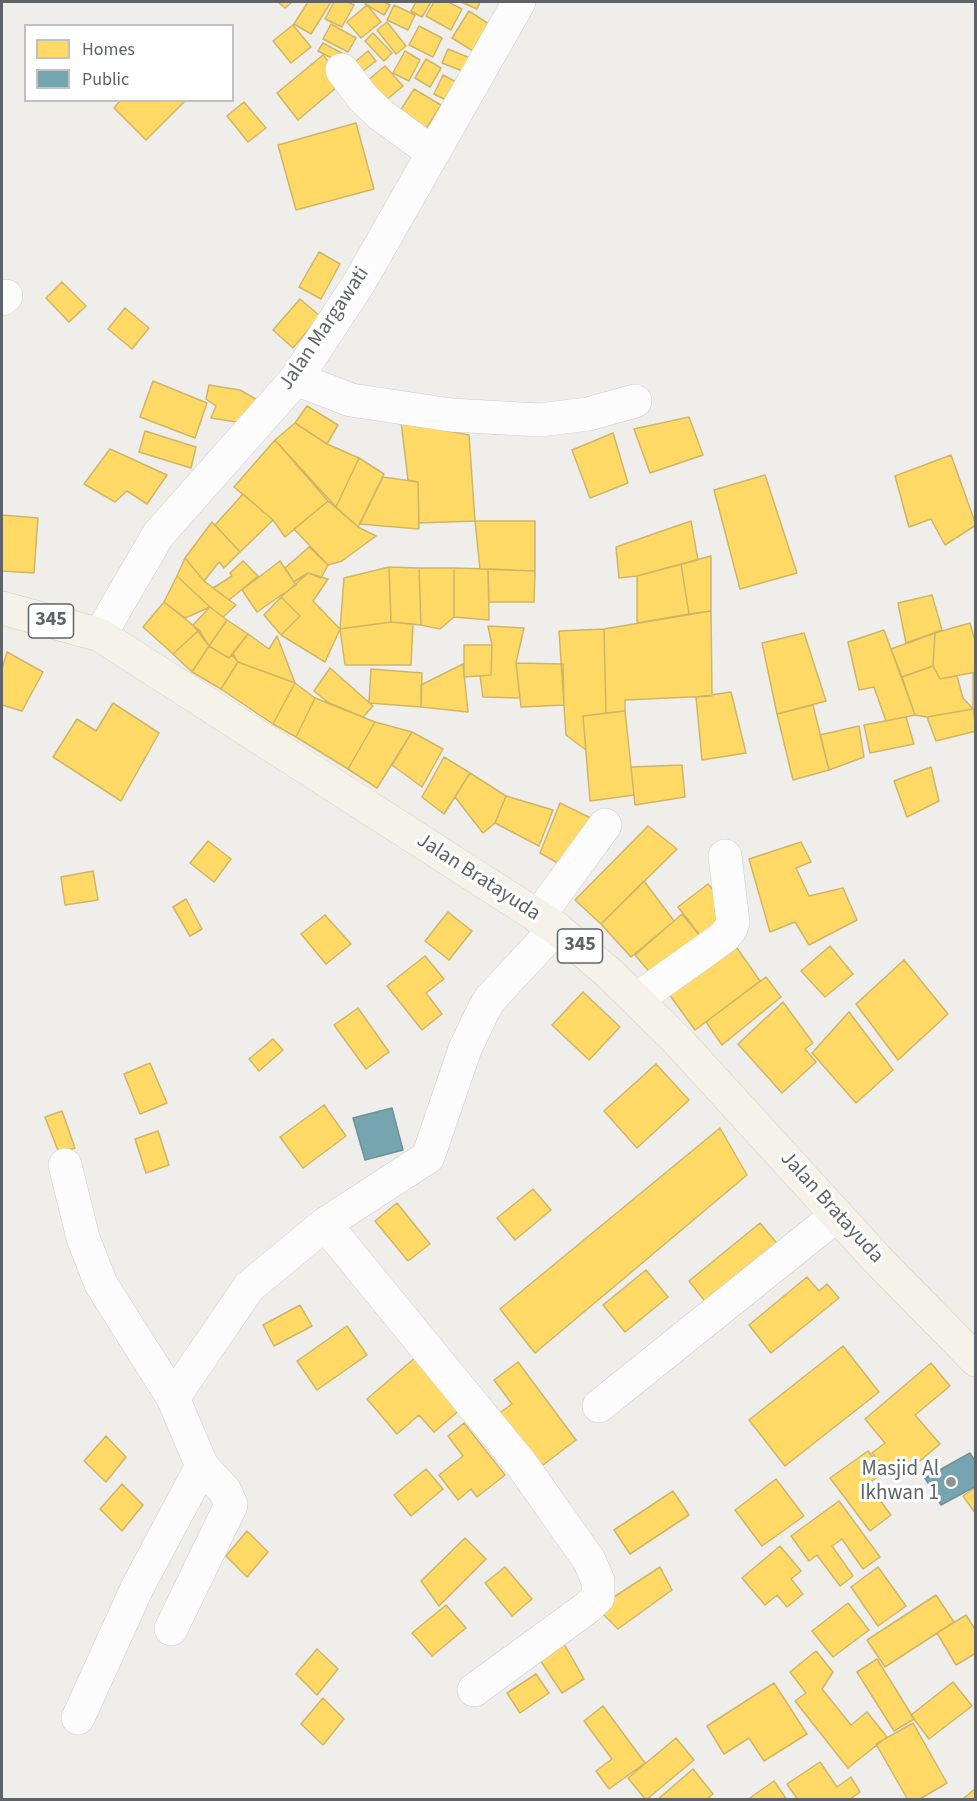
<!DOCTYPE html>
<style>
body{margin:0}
#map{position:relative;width:977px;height:1801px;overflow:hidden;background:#efeeea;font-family:"Source Sans 3",sans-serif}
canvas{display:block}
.frame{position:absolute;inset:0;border:3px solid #5f6368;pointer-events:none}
.legend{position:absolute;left:24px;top:24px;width:210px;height:78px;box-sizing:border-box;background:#fff;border:2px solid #bfc1c3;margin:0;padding:8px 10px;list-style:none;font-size:18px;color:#5f6368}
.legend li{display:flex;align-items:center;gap:12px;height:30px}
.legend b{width:30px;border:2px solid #bfc1c3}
</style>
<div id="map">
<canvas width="977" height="1801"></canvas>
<div class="frame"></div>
<ul class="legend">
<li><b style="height:16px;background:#ffd966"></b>Homes</li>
<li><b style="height:16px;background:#76a5af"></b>Public</li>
</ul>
</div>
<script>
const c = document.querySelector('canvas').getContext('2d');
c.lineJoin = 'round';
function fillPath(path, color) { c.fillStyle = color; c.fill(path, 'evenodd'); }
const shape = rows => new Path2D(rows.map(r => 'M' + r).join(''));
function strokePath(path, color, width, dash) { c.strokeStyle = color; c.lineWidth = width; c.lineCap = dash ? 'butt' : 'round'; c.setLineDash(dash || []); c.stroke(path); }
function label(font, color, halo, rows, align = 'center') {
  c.font = font + ' "Source Sans 3",sans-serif'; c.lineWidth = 6; c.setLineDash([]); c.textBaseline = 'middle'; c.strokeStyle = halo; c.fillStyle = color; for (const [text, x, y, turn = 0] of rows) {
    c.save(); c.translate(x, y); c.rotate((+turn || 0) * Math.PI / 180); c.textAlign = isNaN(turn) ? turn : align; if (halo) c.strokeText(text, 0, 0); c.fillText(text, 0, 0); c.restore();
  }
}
const homes = shape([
 [278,2,292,2,285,8,278,2],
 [308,2,331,2,311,34,294,24,308,2],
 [334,2,347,2,354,5,342,27,325,19,334,2],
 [367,2,384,2,390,5,384,15,365,4,367,2],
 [416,2,431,2,422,17,411,11,416,2],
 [434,2,448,2,462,9,451,30,426,16,434,2],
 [461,2,480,2,477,9,461,2],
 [367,5,381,22,361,38,347,22,367,5],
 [394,5,415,15,408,30,387,20,394,5],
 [469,11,489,24,473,51,452,38,469,11],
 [387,22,406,46,396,54,377,30,387,22],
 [331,24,356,38,348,52,323,39,331,24],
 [293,25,311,47,291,63,273,41,293,25],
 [419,26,442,38,433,57,409,45,419,26],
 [373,33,392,53,384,61,365,41,373,33],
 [323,43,347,56,343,64,318,51,323,43],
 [448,49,470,58,465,72,442,63,448,49],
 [368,51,376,61,363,71,355,62,368,51],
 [405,51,420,60,409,81,393,73,405,51],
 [323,55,344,81,298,120,277,93,323,55],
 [426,59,441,68,430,87,415,78,426,59],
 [385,66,403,86,385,101,367,81,385,66],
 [443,75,458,83,448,101,434,94,443,75],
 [414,89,441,105,424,132,397,116,414,89],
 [121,100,186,100,146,140,114,108,121,100],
 [244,102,266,128,248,142,227,116,244,102],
 [356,123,374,189,296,210,278,145,356,123],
 [319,252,340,264,321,299,299,287,319,252],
 [62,282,86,306,69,322,46,298,62,282],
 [300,299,320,316,293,348,273,330,300,299],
 [125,308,149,328,132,349,108,329,125,308],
 [153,381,207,403,195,438,140,417,153,381],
 [209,385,240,390,259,401,236,422,211,418,216,406,206,399,209,385],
 [307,406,338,425,327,444,295,423,307,406],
 [689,417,703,455,650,473,634,429,689,417],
 [401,422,469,435,475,521,419,523,418,482,408,480,401,422],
 [295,423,327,444,359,458,336,507,275,440,295,423],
 [145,431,196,447,191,468,139,452,145,431],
 [613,433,628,483,590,498,572,450,613,433],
 [275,440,328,501,285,537,273,520,234,487,275,440],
 [110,449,167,475,147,504,127,491,115,502,84,484,110,449],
 [951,455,976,525,945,545,931,519,909,527,895,476,951,455],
 [359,458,384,474,358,527,336,507,359,458],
 [765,475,797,573,740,589,714,490,765,475],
 [383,477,418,482,419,529,360,524,383,477],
 [243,494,273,520,240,552,215,525,243,494],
 [328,501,358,527,376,536,342,561,328,565,294,529,328,501],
 [2,515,38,518,34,573,2,571,2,515],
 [475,521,535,521,535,571,480,569,475,521],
 [691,521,698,560,637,576,619,578,616,547,691,521],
 [212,522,240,552,224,568,219,562,204,581,185,558,212,522],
 [309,547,328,565,321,578,308,573,294,582,285,568,309,547],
 [711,556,711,611,689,614,681,564,711,556],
 [185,558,204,581,236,605,223,617,210,607,177,576,185,558],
 [243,561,258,576,229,600,213,588,232,576,230,573,243,561],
 [280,561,296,585,257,612,242,590,280,561],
 [681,564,689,614,637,623,637,576,681,564],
 [389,567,419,568,421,625,391,622,389,567],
 [389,567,391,622,340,629,344,578,389,567],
 [419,568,454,568,454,617,440,629,421,625,419,568],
 [454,568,488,569,489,620,454,617,454,568],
 [488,569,535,571,534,602,489,602,488,569],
 [308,573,328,579,313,601,340,629,325,662,281,635,300,616,281,597,308,573],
 [177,576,210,607,185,618,164,602,177,576],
 [932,595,942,630,906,643,898,603,932,595],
 [281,597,300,616,281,635,264,615,281,597],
 [164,602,199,630,173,654,143,627,164,602],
 [210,607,227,620,209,646,193,625,210,607],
 [711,611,712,696,625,700,625,711,606,713,604,629,711,611],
 [227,620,248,634,229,658,209,646,227,620],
 [391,622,413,624,411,665,345,665,340,629,391,622],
 [970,623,976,644,976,672,940,679,933,666,935,633,970,623],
 [488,626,524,628,516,663,520,698,483,697,480,676,491,675,492,645,488,626],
 [604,629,606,713,583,716,586,750,566,735,559,631,604,629],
 [199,630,209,646,192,672,173,654,199,630],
 [884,630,915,715,886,721,874,687,859,690,848,642,884,630],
 [804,633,826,701,777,714,762,643,804,633],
 [935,633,933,666,902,677,891,649,935,633],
 [248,634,269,649,277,636,295,683,238,662,232,655,248,634],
 [464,645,492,645,491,675,464,677,464,645],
 [209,646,229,658,233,654,238,662,221,689,192,672,209,646],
 [7,652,43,672,22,711,2,705,2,669,7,652],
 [238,662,295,683,273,724,221,689,238,662],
 [516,663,563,664,564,705,521,707,516,663],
 [463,664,468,712,421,707,421,685,463,664],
 [933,666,940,679,957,676,963,698,973,709,927,717,915,715,902,677,933,666],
 [330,668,373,706,363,717,329,703,314,691,330,668],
 [371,669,422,673,421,707,369,703,371,669],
 [976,673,976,716,973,709,973,674,976,673],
 [295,683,315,698,296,737,273,724,295,683],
 [731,692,746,753,702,760,696,697,731,692],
 [315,698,375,722,348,769,296,737,315,698],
 [113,703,159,733,121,801,53,757,77,719,96,731,113,703],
 [813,705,829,770,793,780,777,714,813,705],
 [973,709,976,731,936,741,927,717,973,709],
 [625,711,634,795,590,801,583,716,625,711],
 [906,717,914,744,870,753,864,725,906,717],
 [375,722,412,732,377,788,348,769,375,722],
 [859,726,864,757,829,770,820,735,859,726],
 [412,732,443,749,422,787,392,765,412,732],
 [444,757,470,773,444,814,422,797,444,757],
 [682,765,685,797,635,805,631,767,682,765],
 [931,767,939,801,907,817,894,781,931,767],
 [470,773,506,796,495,823,483,833,455,797,470,773],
 [506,796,553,810,539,846,495,823,506,796],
 [560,803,605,825,572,871,540,853,560,803],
 [648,826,677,849,601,924,575,900,648,826],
 [208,841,231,859,214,882,190,863,208,841],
 [801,842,811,862,796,868,809,896,843,888,857,920,809,945,795,922,770,932,749,859,801,842],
 [93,871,98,900,65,905,61,877,93,871],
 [644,881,674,921,631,957,601,924,644,881],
 [708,884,733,913,709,947,678,907,708,884],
 [186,899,202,929,190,936,173,907,186,899],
 [448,912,472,931,449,960,425,941,448,912],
 [682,914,709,947,659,983,635,955,682,914],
 [325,915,351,944,326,964,301,934,325,915],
 [830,946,853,974,825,997,801,971,830,946],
 [737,948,760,981,695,1030,669,994,737,948],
 [425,956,444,979,426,993,442,1014,422,1030,387,986,425,956],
 [904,960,948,1014,898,1060,856,1004,904,960],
 [766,977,781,997,722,1045,706,1022,766,977],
 [583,992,620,1027,589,1060,552,1025,583,992],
 [783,1002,813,1043,805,1049,816,1062,782,1093,738,1044,783,1002],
 [358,1008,389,1052,366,1069,334,1025,358,1008],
 [849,1012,893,1070,856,1103,812,1053,849,1012],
 [273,1039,283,1050,259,1071,249,1059,273,1039],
 [150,1063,167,1103,140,1114,124,1074,150,1063],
 [656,1064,689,1100,637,1148,604,1111,656,1064],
 [324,1105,346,1136,303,1168,280,1137,324,1105],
 [62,1111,75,1148,59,1153,45,1117,62,1111],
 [720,1128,747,1175,535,1353,500,1309,720,1128],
 [158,1131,169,1165,146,1173,135,1139,158,1131],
 [533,1189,551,1210,515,1240,497,1218,533,1189],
 [397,1203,430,1244,408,1261,375,1221,397,1203],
 [760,1223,780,1247,708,1305,689,1281,760,1223],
 [646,1270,668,1297,625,1332,603,1305,646,1270],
 [807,1277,819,1291,827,1284,839,1298,771,1353,749,1325,807,1277],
 [300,1305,312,1326,274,1346,263,1325,300,1305],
 [347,1326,367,1355,317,1390,297,1361,347,1326],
 [843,1346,879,1392,785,1466,749,1420,843,1346],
 [416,1357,461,1409,434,1432,419,1415,397,1434,367,1399,416,1357],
 [518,1362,576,1440,539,1468,498,1414,512,1404,494,1380,518,1362],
 [931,1363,950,1386,915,1415,940,1444,896,1481,872,1453,885,1443,865,1419,931,1363],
 [464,1423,505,1475,477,1497,471,1489,458,1500,439,1475,463,1456,448,1436,464,1423],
 [106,1436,126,1457,106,1482,84,1461,106,1436],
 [868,1451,884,1472,868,1484,891,1515,870,1531,830,1478,868,1451],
 [426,1469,443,1489,411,1516,394,1495,426,1469],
 [776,1479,804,1516,762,1546,735,1510,776,1479],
 [122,1484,143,1505,122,1531,100,1509,122,1484],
 [976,1487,976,1514,963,1496,976,1487],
 [673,1491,689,1515,630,1554,614,1530,673,1491],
 [839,1501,880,1557,863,1569,842,1539,832,1546,853,1576,840,1586,817,1555,809,1561,791,1536,839,1501],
 [247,1531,268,1552,247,1577,226,1556,247,1531],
 [465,1538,486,1559,439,1606,421,1581,465,1538],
 [780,1546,801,1571,791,1579,803,1594,787,1607,777,1595,765,1605,742,1578,780,1546],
 [505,1567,532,1599,512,1616,485,1583,505,1567],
 [660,1567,672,1590,618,1629,597,1608,660,1567],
 [878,1567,906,1606,878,1626,851,1587,878,1567],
 [936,1595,954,1622,885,1667,867,1640,936,1595],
 [848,1603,869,1630,833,1657,812,1631,848,1603],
 [446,1605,466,1628,432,1656,412,1633,446,1605],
 [966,1615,976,1631,976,1653,956,1665,937,1633,966,1615],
 [563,1642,584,1679,562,1693,540,1660,563,1642],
 [317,1649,338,1669,317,1695,296,1674,317,1649],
 [816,1651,833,1672,822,1689,851,1725,867,1712,887,1737,848,1768,795,1701,806,1693,790,1672,816,1651],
 [877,1659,914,1719,894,1731,857,1672,877,1659],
 [536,1674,549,1693,520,1713,507,1693,536,1674],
 [953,1682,972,1706,929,1739,911,1715,953,1682],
 [774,1683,807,1734,764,1761,749,1738,724,1754,707,1726,774,1683],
 [323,1698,344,1719,323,1745,301,1724,323,1698],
 [603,1706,645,1763,609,1789,596,1771,612,1759,584,1721,603,1706],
 [913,1723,947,1783,918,1800,908,1800,876,1744,913,1723],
 [676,1738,694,1760,646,1800,628,1778,676,1738],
 [820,1762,837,1787,851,1777,860,1792,849,1800,798,1800,787,1784,820,1762],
 [693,1769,713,1794,706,1800,657,1800,693,1769],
 [774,1781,787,1800,747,1800,774,1781],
 [976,1788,976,1800,965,1800,964,1798,976,1788]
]);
const public = shape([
 [392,1108,403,1150,365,1160,353,1118,392,1108],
 [970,1453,976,1463,976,1486,941,1505,925,1478,970,1453]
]);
const minor = shape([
 [342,70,363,98,381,115,433,153],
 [2,299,6,296],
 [296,379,351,400,451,415,539,420,588,414,635,401],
 [100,635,158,535,296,379,359,283,519,2],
 [538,917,605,825],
 [637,999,724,937,731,928,733,922,725,856],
 [65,1165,83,1238,101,1284,173,1398,249,1287,325,1224,428,1157,465,1049,483,1011,490,999,556,928],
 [325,1224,522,1465,589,1560,598,1581,598,1597,588,1607,474,1690],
 [599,1406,837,1215],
 [171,1629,231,1505,225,1491,202,1466],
 [78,1718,138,1586,202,1466,173,1398]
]);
const primary = shape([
 [2,608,100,635,556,928,609,973,677,1040,877,1259,976,1360]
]);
const markers = [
 [951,1482,6,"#919496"]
];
const shields = [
 [51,621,45],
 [580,946,45]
];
const shieldNames = [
 ["345",51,621],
 ["345",580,946]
];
const streetNames = [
 ["Jalan Margawati",325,329,-56],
 ["Jalan Bratayuda",478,878,33],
 ["Jalan Bratayuda",831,1208,48]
];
const poiNames = [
 ["Masjid Al",939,1470],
 ["Ikhwan 1",939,1494]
];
fillPath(homes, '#ffd966');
strokePath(homes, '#cfb667', 1.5);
fillPath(public, '#76a5af');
strokePath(public, '#6f919a', 1.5);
strokePath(minor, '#cbcccc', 34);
strokePath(primary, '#d7ceb8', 34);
strokePath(minor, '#fdfcfc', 33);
strokePath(primary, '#f4f2e9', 33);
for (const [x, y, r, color] of markers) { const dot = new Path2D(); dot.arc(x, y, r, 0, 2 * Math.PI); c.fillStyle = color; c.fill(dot); strokePath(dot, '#fff', 2); }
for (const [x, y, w] of shields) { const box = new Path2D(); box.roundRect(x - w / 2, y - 17, w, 34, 4.5); c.fillStyle = '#fff'; c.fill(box); strokePath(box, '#5f6368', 1.5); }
label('bold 20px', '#5f6368', null, shieldNames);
label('21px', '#5f6368', '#fff', streetNames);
label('21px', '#5f6368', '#fff', poiNames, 'right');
</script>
